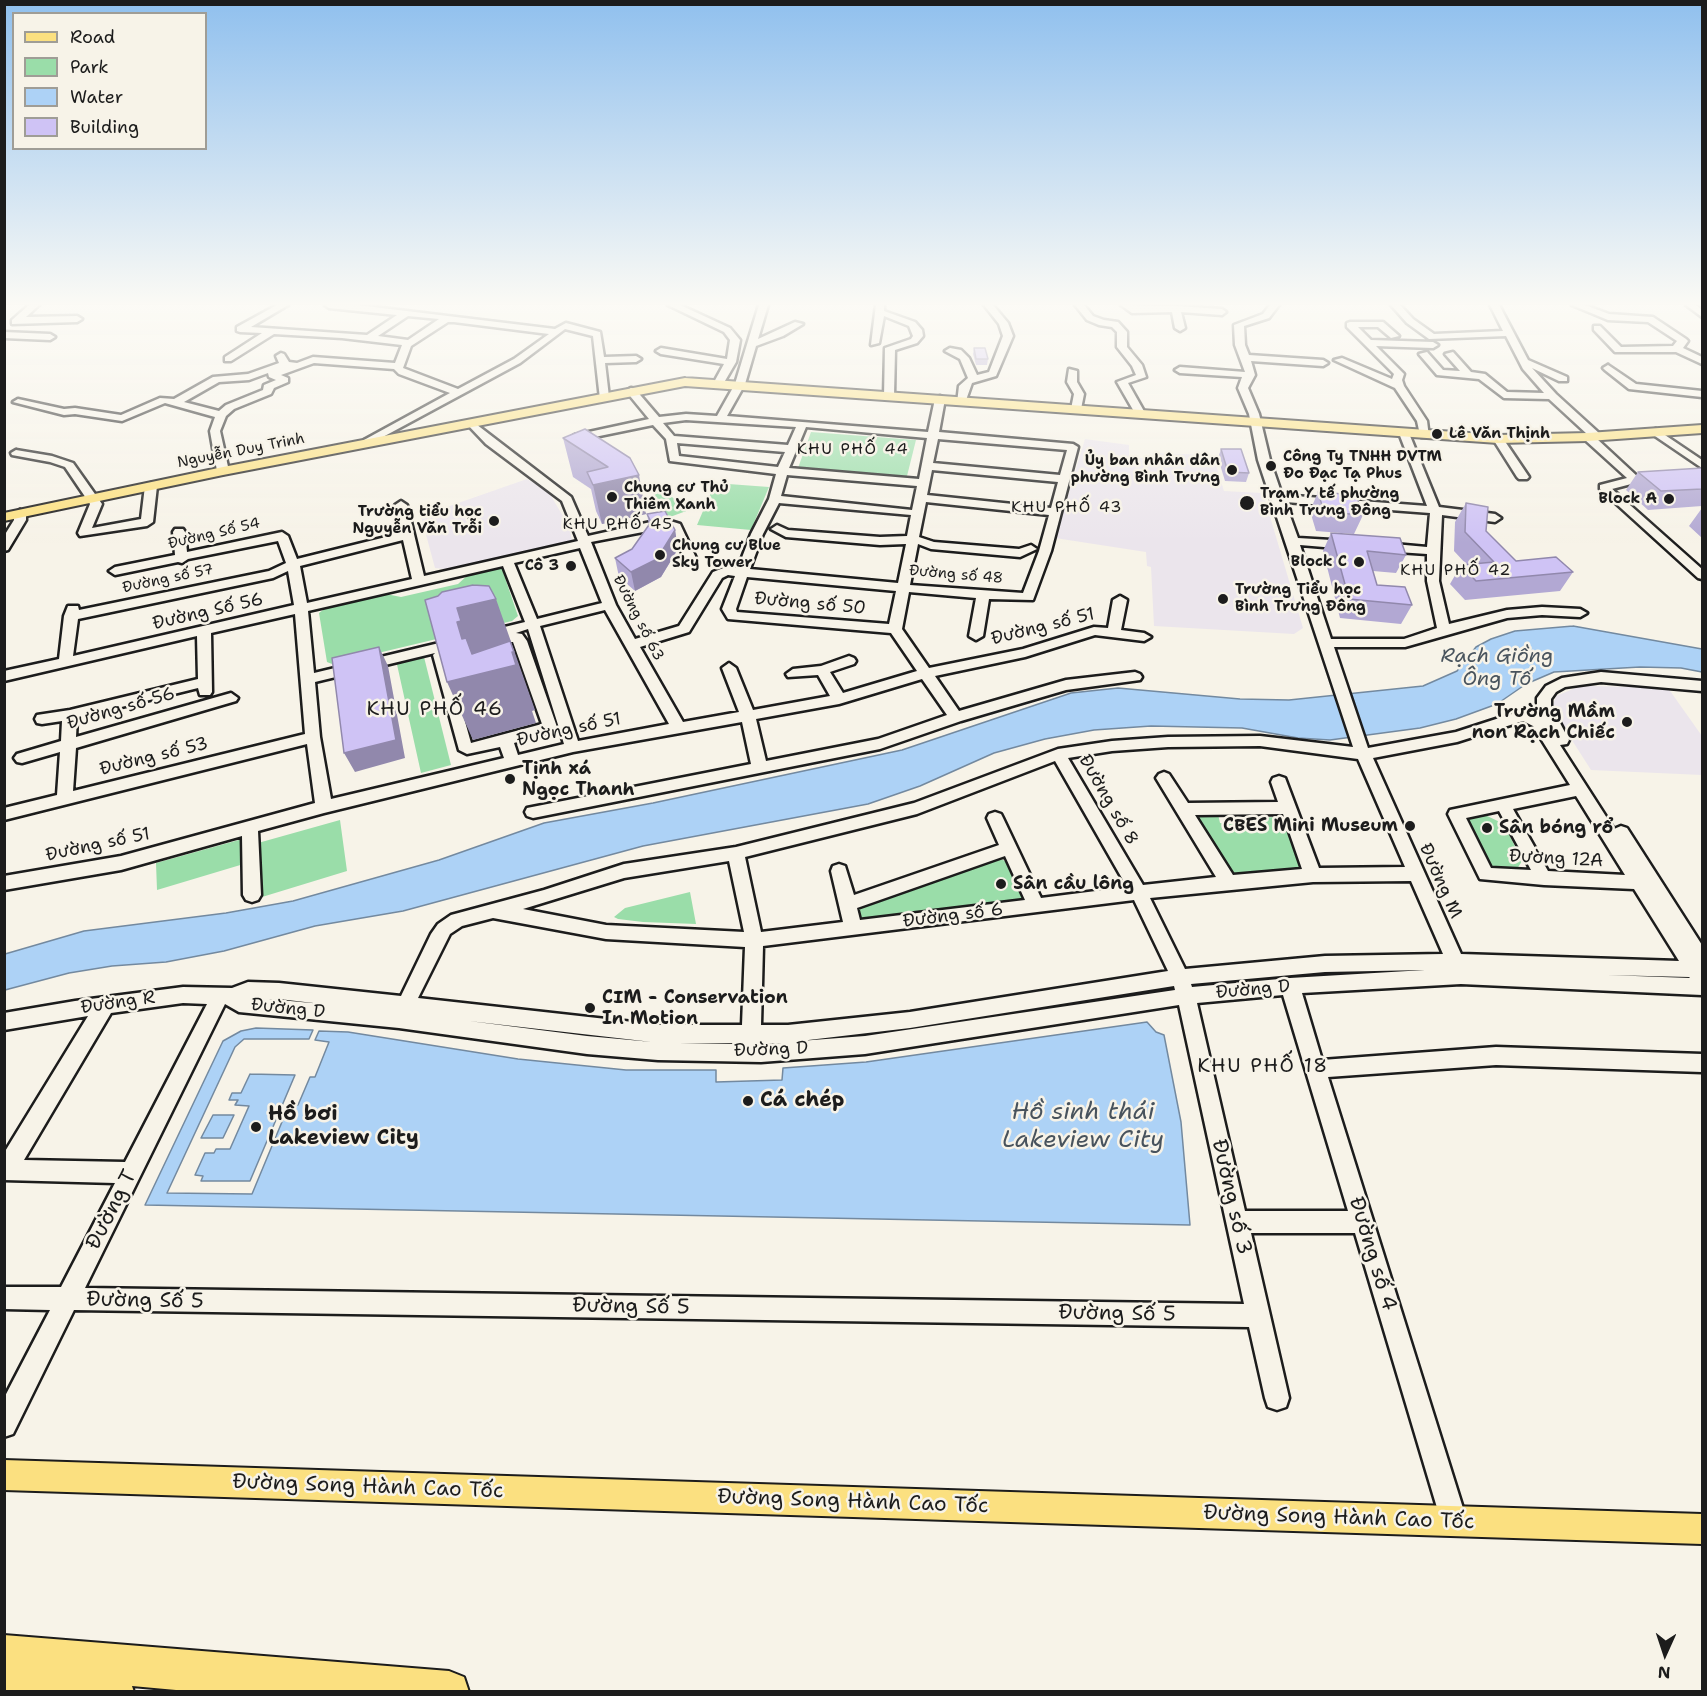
<!DOCTYPE html>
<meta charset="utf-8">
<style>
body{margin:0}
#map{position:relative;width:1707px;height:1696px;overflow:hidden;background:#f7f3e8;font-family:"Shantell Sans",sans-serif}
canvas{display:block}
.frame{position:absolute;inset:0;border:6px solid #1c1c1c;pointer-events:none}
.legend{position:absolute;left:12px;top:12px;width:195px;height:138px;box-sizing:border-box;background:#f7f3e8;border:2px solid #9f9d96;margin:0;padding:8px 10px;list-style:none;font-size:18px;color:#1c1c1c}
.legend li{display:flex;align-items:center;gap:12px;height:30px}
.legend b{width:30px;border:2px solid #9f9d96}
.north{position:absolute;left:1635px;top:1624px;width:60px;height:60px;-webkit-text-stroke:4px #f7f3e8;paint-order:stroke;rotate:183deg;font-size:16px;font-weight:700;line-height:24px;text-align:center;color:#1c1c1c}
.north::after{content:'';display:block;margin:auto;width:21px;height:27px;background:#1c1c1c;clip-path:polygon(50% 0,100% 100%,50% 72%,0 100%)}
</style>
<div id="map">
<canvas width="1707" height="1696"></canvas>
<div class="frame"></div>
<ul class="legend">
<li><b style="height:8px;background:#fbe080"></b>Road</li>
<li><b style="height:16px;background:#9adda9"></b>Park</li>
<li><b style="height:16px;background:#add2f6"></b>Water</li>
<li><b style="height:16px;background:#cfc3f5"></b>Building</li>
</ul>
<div class="north">N</div>
</div>
<script>
const c = document.querySelector('canvas').getContext('2d');
c.lineJoin = 'round';
function fillPath(path, color) { c.fillStyle = color; c.fill(path, 'evenodd'); }
const shape = rows => new Path2D(rows.map(r => 'M' + r).join(''));
function strokePath(path, color, width, dash) { c.strokeStyle = color; c.lineWidth = width; c.lineCap = dash ? 'butt' : 'round'; c.setLineDash(dash || []); c.stroke(path); }
function label(font, color, halo, rows, align = 'center') {
  c.font = font + ' "Shantell Sans",sans-serif'; c.lineWidth = 5; c.setLineDash([]); c.textBaseline = 'middle'; c.strokeStyle = halo; c.fillStyle = color; for (const [text, x, y, turn = 0] of rows) {
    c.save(); c.translate(x, y); c.rotate((+turn || 0) * Math.PI / 180); c.textAlign = isNaN(turn) ? turn : align; if (halo) c.strokeText(text, 0, 0); c.fillText(text, 0, 0); c.restore();
  }
}
const built = shape([
 [1085,439,1129,445,1129,457,1154,459,1152,453,1213,455,1224,491,1263,493,1303,628,1294,634,1154,626,1151,567,1147,566,1146,552,1055,538],
 [527,479,548,491,569,526,572,541,445,569,435,568,421,516],
 [1590,686,1668,688,1702,736,1702,775,1591,770,1552,709,1556,696,1578,687]
]);
const green = shape([
 [811,432,916,440,907,476,798,468],
 [715,483,769,487,751,530,697,525],
 [664,491,689,510,670,517,646,498],
 [496,568,502,569,518,616,512,621,332,664,327,662,319,613,327,607,386,594,401,597,458,584,469,574],
 [423,653,451,765,421,773,396,660],
 [1200,814,1218,814,1220,823,1245,825,1252,819,1273,817,1289,823,1303,866,1302,870,1240,878,1230,874,1198,822],
 [1483,814,1504,824,1522,861,1517,869,1501,870,1487,863,1465,817],
 [340,820,347,871,262,897,258,843],
 [246,838,247,863,157,890,156,863],
 [1001,859,1009,863,1026,896,1023,901,864,921,858,914,859,908],
 [690,892,696,924,643,922,618,919,614,917,625,908]
]);
const water = shape([
 [1573,626,1702,649,1702,672,1681,668,1640,667,1554,672,1526,684,1497,704,1456,719,1420,728,1330,740,1298,738,1242,728,1151,726,1094,730,1045,739,994,753,920,786,868,804,643,846,403,911,315,926,224,951,166,962,112,966,69,973,5,990,5,954,84,931,226,913,293,901,439,860,544,823,653,803,902,750,1071,693,1118,688,1240,699,1289,700,1423,686,1457,671,1476,647,1491,639,1515,631,1573,626],
 [1147,1022,1156,1032,1164,1035,1181,1122,1190,1225,145,1205,223,1041,241,1031,256,1028,313,1030,309,1039,244,1039,235,1047,167,1193,252,1194,289,1105,298,1105,310,1077,315,1077,329,1042,315,1040,319,1031,348,1032,518,1059,626,1070,716,1070,716,1082,782,1080,783,1068,866,1062,1147,1022],
 [250,1074,295,1075,250,1181,201,1181,203,1176,195,1175,205,1153,214,1153,216,1149,230,1149,249,1106,235,1105,238,1100,229,1100,232,1093,241,1093,250,1074],
 [213,1115,234,1115,223,1138,201,1138,213,1115]
]);
const minor = shape([
 [29,305,39,305,26,317,77,316,82,319,77,322,12,324,12,320,29,305],
 [277,305,288,305,251,327,367,335,397,315,329,308,325,305,357,305,555,329,566,323,600,332,604,357,636,356,641,359,636,362,605,363,609,397,600,399,593,336,565,329,520,363,368,445,363,442,364,440,450,393,399,374,394,369,314,363,281,375,288,378,288,382,274,388,271,394,234,409,226,416,220,431,229,471,223,474,217,471,210,431,215,417,165,403,122,421,75,414,64,415,13,402,18,399,64,409,75,408,121,415,160,398,174,399,213,377,248,374,279,363,276,356,281,353,284,354,289,362,297,363,313,357,395,363,402,345,342,338,274,334,231,361,225,361,225,357,262,333,240,332,237,331,237,327,277,305],
 [408,316,439,319,408,340,378,336,408,316],
 [448,322,454,322,549,334,514,359,458,389,403,368,411,346,448,322],
 [268,373,269,377,276,380,264,385,263,390,226,405,219,411,184,402,219,382,249,380,268,373],
 [668,305,680,305,730,328,740,340,736,362,722,386,713,384,724,364,661,354,656,351,661,348,727,359,730,340,724,332,668,305],
 [759,305,768,305,758,339,795,322,803,324,783,336,756,346,745,384,727,416,928,432,935,399,940,396,945,399,939,432,1073,444,1078,447,1051,551,1033,600,989,599,983,636,976,640,969,636,976,598,909,592,902,629,929,668,1023,649,1094,627,1108,628,1113,600,1120,596,1127,600,1121,630,1144,633,1151,637,1144,641,1095,635,1025,657,935,676,959,711,1066,680,1135,672,1140,674,1142,677,1140,680,1066,690,961,721,880,749,533,818,527,816,525,812,527,808,751,764,742,722,573,752,324,813,258,831,261,895,258,900,252,902,246,900,243,895,242,836,121,870,4,890,4,876,121,856,315,803,307,744,4,820,4,808,57,795,60,752,22,763,17,762,14,758,17,754,61,741,62,721,42,724,37,723,35,719,37,715,70,710,198,679,197,636,4,681,4,671,59,659,64,616,68,606,78,606,79,610,269,571,286,563,278,541,188,559,182,563,178,562,115,575,109,571,115,567,175,555,173,532,175,529,183,529,185,532,187,552,282,532,288,536,297,559,402,533,395,505,401,501,407,505,424,576,578,541,562,501,486,444,467,424,472,421,571,497,588,536,664,519,680,524,696,558,694,561,686,561,669,527,591,542,616,605,635,639,679,626,713,572,726,567,738,568,751,534,769,499,776,474,670,461,666,439,653,425,575,441,570,438,575,435,649,419,626,391,631,388,635,389,659,417,686,414,717,416,735,384,759,305],
 [686,420,796,427,788,445,674,436,663,423,686,420],
 [806,427,927,438,919,479,789,468,806,427],
 [938,439,1067,450,1060,475,933,463,938,439],
 [677,443,785,452,778,467,679,456,677,443],
 [932,470,1058,482,1051,508,927,495,932,470],
 [787,475,917,486,912,510,781,496,787,475],
 [926,502,1049,515,1039,551,1023,593,910,585,918,544,931,549,1020,557,1037,549,1031,545,1019,549,934,542,919,537,926,502],
 [779,503,911,515,907,536,880,537,788,530,777,525,771,529,786,537,880,545,906,544,898,583,750,569,763,534,779,503],
 [403,540,412,579,307,603,300,566,403,540],
 [580,548,602,603,537,619,514,563,580,548],
 [503,566,525,622,480,633,478,636,485,640,492,639,498,642,513,642,542,724,471,743,447,657,461,652,463,649,461,646,467,642,460,638,314,673,308,611,503,566],
 [288,571,294,605,73,656,78,619,273,578,288,571],
 [728,575,735,576,722,609,728,619,891,633,917,671,843,693,830,672,854,664,856,661,854,658,849,656,821,666,793,669,786,674,788,677,818,675,830,696,753,710,736,668,729,663,722,668,739,712,683,722,640,647,689,632,722,578,728,575],
 [747,577,896,591,889,624,737,612,736,609,747,577],
 [605,610,669,724,578,741,540,626,605,610],
 [295,614,305,734,73,791,76,748,236,701,238,698,231,693,76,737,77,718,198,688,200,695,210,695,212,692,211,633,295,614],
 [528,629,564,744,518,755,514,743,555,731,557,727,527,641,522,634,516,633,528,629],
 [435,653,433,655,459,750,467,754,500,747,504,758,331,799,320,737,315,682,435,653],
 [922,679,947,715,878,739,766,761,756,719,839,704,922,679],
 [876,305,884,305,884,311,915,322,922,330,923,336,917,343,895,350,894,396,889,399,884,396,885,348,911,339,913,336,909,326,884,316,879,343,871,345,876,305],
 [984,305,993,305,1008,323,1013,336,996,376,972,383,965,403,957,403,959,386,968,378,960,359,945,351,950,348,961,350,969,358,977,375,989,372,1003,336,999,324,984,305],
 [1075,305,1084,305,1093,316,1104,320,1118,322,1127,332,1127,347,1142,365,1146,377,1128,383,1145,413,1144,415,1136,415,1117,382,1136,375,1132,366,1117,347,1117,332,1112,327,1099,325,1087,320,1075,305],
 [1121,305,1176,306,1222,309,1226,312,1222,315,1181,312,1185,328,1180,331,1175,328,1172,312,1132,313,1121,305],
 [1270,305,1279,305,1269,318,1244,326,1245,345,1249,355,1323,360,1328,363,1323,366,1251,361,1255,375,1248,388,1259,414,1270,460,1282,495,1427,506,1399,433,1404,430,1408,431,1439,507,1495,514,1501,518,1495,522,1442,515,1439,581,1449,624,1507,610,1542,607,1580,609,1587,613,1580,617,1542,615,1507,618,1405,647,1334,647,1368,748,1456,732,1524,710,1543,718,1537,706,1537,698,1546,686,1562,678,1601,672,1702,681,1702,691,1601,682,1565,687,1556,692,1551,699,1551,706,1569,740,1567,744,1560,745,1614,829,1621,826,1627,828,1702,945,1702,995,1461,984,1302,993,1322,1060,1496,1047,1702,1054,1702,1072,1496,1065,1328,1077,1467,1521,1463,1530,1454,1534,1445,1530,1441,1521,1355,1233,1251,1233,1289,1398,1286,1407,1277,1410,1268,1407,1265,1398,1249,1327,74,1310,13,1434,4,1437,4,1398,50,1310,4,1309,4,1287,61,1287,115,1183,4,1180,4,1153,88,1016,4,1030,4,1013,75,1001,183,987,232,988,248,982,279,983,401,996,431,934,438,924,451,915,544,890,624,864,736,847,914,803,1058,749,1112,741,1168,737,1260,736,1353,747,1258,460,1249,414,1238,388,1242,377,1180,373,1175,370,1180,367,1245,372,1235,345,1234,325,1263,314,1270,305],
 [1285,502,1430,513,1427,547,1383,543,1377,547,1383,551,1427,554,1427,581,1437,628,1404,639,1331,639,1300,545,1348,549,1354,545,1348,541,1298,538,1285,502],
 [1523,721,1533,726,1570,785,1450,810,1448,814,1480,879,1544,885,1634,889,1679,961,1461,954,1373,758,1457,742,1523,721],
 [1260,746,1358,759,1405,867,1319,868,1285,778,1279,776,1273,778,1271,782,1278,802,1188,803,1169,774,1164,772,1159,774,1156,778,1216,877,1143,885,1068,758,1112,751,1168,747,1260,746],
 [1055,761,1127,887,1041,898,1003,818,1001,814,995,812,989,814,987,818,999,845,854,895,845,866,839,864,833,866,831,871,843,922,761,932,745,857,917,814,1055,761],
 [1576,796,1625,875,1548,871,1513,809,1576,796],
 [1499,811,1531,870,1491,868,1466,818,1499,811],
 [1283,814,1302,869,1233,875,1195,815,1283,814],
 [1005,856,1025,900,860,920,857,908,1005,856],
 [729,861,744,932,606,925,523,909,624,878,729,861],
 [1411,881,1443,954,1325,956,1185,969,1150,898,1313,882,1411,881],
 [1134,900,1168,971,910,1012,788,1025,761,1025,763,946,1134,900],
 [493,918,606,939,745,947,742,1025,660,1025,418,998,450,934,462,926,493,918],
 [1425,970,1290,978,1192,987,1191,984,1325,972,1425,970],
 [1607,975,1689,977,1690,978,1607,975],
 [1174,986,1175,990,865,1036,800,1041,910,1028,1174,986],
 [1283,995,1348,1211,1245,1211,1197,1003,1283,995],
 [269,999,279,999,322,1004,269,999],
 [183,1003,207,1004,125,1162,24,1160,111,1013,183,1003],
 [225,1004,239,1012,399,1028,587,1054,658,1060,761,1062,865,1054,1179,1005,1244,1304,85,1288,225,1004],
 [469,1021,652,1042,587,1036,469,1021],
 [679,1043,741,1043,742,1044,679,1043],
 [761,1043,782,1043,760,1044,761,1043],
 [1391,305,1400,305,1413,319,1434,334,1503,331,1490,305,1499,305,1528,360,1567,377,1567,381,1559,381,1532,368,1556,394,1600,434,1601,436,1597,439,1638,477,1658,479,1658,483,1654,484,1635,483,1612,489,1702,569,1702,579,1698,578,1600,489,1600,485,1627,478,1584,439,1583,437,1587,434,1549,399,1504,398,1479,379,1437,375,1419,354,1427,352,1443,370,1460,371,1445,354,1453,352,1471,372,1485,374,1507,392,1544,393,1523,369,1506,336,1429,339,1407,323,1391,305],
 [1572,305,1585,305,1609,314,1653,317,1686,339,1688,341,1683,348,1702,357,1702,364,1676,352,1615,352,1594,330,1594,326,1600,326,1621,347,1673,346,1677,341,1648,322,1608,320,1572,305],
 [1686,305,1696,305,1702,310,1702,317,1686,305],
 [1350,322,1383,322,1399,336,1391,338,1378,327,1358,327,1371,340,1433,342,1438,345,1433,348,1376,346,1404,374,1402,380,1404,386,1427,421,1429,437,1421,437,1420,435,1417,421,1395,388,1334,360,1342,358,1392,379,1394,374,1347,327,1347,323,1350,322],
 [4,332,50,334,55,337,50,340,4,338,4,332],
 [1608,365,1636,384,1702,391,1702,397,1629,389,1605,370,1603,368,1608,365],
 [1069,369,1077,371,1077,382,1084,394,1081,409,1076,412,1071,409,1074,394,1067,382,1069,369],
 [1656,429,1702,460,1702,468,1652,434,1652,430,1656,429],
 [1498,436,1502,437,1529,477,1527,479,1519,479,1517,477,1493,439,1498,436],
 [16,450,52,456,73,463,102,504,92,528,141,519,145,486,151,483,155,484,157,486,153,522,147,526,80,536,78,533,90,504,65,467,50,462,12,455,11,453,16,450],
 [20,510,26,514,26,520,8,550,4,551,4,536,14,520,14,514,20,510]
]);
const major = shape([
 [685,378,1498,435,1588,433,1702,425,1702,433,1588,441,1498,443,685,386,223,475,4,521,4,513,223,467,685,378],
 [4,1460,1702,1514,1702,1544,4,1490,4,1460]
]);
const highway = shape([
 [4,1635,449,1671,464,1677,469,1692,198,1692,132,1686,134,1692,4,1692,4,1635]
]);
const wall = shape([
 [974,348,988,359,987,365,976,365,973,354],
 [585,429,646,514,602,524,596,511,591,489,573,477,563,438],
 [1221,449,1249,473,1246,482,1225,481,1218,458],
 [1702,468,1702,506,1648,510,1626,490,1638,472],
 [1318,492,1363,515,1354,534,1316,531,1310,511],
 [1466,503,1486,531,1516,561,1573,572,1560,591,1465,600,1450,584,1461,565,1467,565,1454,551,1455,522],
 [1702,508,1702,538,1689,526],
 [647,514,675,530,678,549,661,577,635,591,619,577,615,558,632,549,649,525],
 [1331,533,1406,555,1396,573,1373,571,1377,585,1412,605,1401,624,1340,618,1323,551]
]);
const shadedWall = shape([
 [639,475,646,514,602,524,593,485],
 [675,530,678,549,661,577,635,591,631,572],
 [496,599,535,710,532,711,536,723,473,740,447,682,462,639,457,622,457,608],
 [379,647,388,666,405,758,355,772,344,753]
]);
const building = shape([
 [974,348,985,348,988,359,976,359,974,348],
 [585,429,630,458,639,475,593,485,587,472,608,467,563,438,585,429],
 [1221,449,1241,449,1249,473,1228,472,1221,449],
 [1702,468,1702,489,1661,491,1638,472,1702,468],
 [1318,492,1356,495,1363,515,1324,512,1318,492],
 [1466,503,1488,507,1486,531,1516,561,1556,557,1573,572,1476,581,1461,565,1494,562,1465,532,1466,503],
 [665,511,675,530,657,559,631,572,615,558,632,549,651,522,647,514,665,511],
 [1331,533,1400,538,1406,555,1367,551,1377,585,1405,587,1412,605,1349,599,1331,533],
 [473,585,489,586,496,599,457,608,461,621,457,622,462,639,466,638,472,654,510,641,514,652,512,652,516,665,447,682,425,600,438,596,442,592,473,585],
 [379,647,396,740,344,753,332,658,379,647]
]);
const markers = [
 [1437,434,6,"#1c1c1c"],
 [1271,466,6,"#1c1c1c"],
 [1232,470,6,"#1c1c1c"],
 [612,497,6,"#1c1c1c"],
 [1669,499,6,"#1c1c1c"],
 [1247,503,8,"#1c1c1c"],
 [494,521,6,"#1c1c1c"],
 [660,555,6,"#1c1c1c"],
 [1359,562,6,"#1c1c1c"],
 [571,566,6,"#1c1c1c"],
 [1223,599,6,"#1c1c1c"],
 [1627,722,6,"#1c1c1c"],
 [510,779,6,"#1c1c1c"],
 [1410,826,6,"#1c1c1c"],
 [1487,828,6,"#1c1c1c"],
 [1001,884,6,"#1c1c1c"],
 [590,1008,6,"#1c1c1c"],
 [748,1101,6,"#1c1c1c"],
 [256,1127,6,"#1c1c1c"]
];
const farPoinames = [
 ["Lê Văn Thịnh",1449,434],
 ["Công Ty TNHH DVTM",1283,457],
 ["Đo Đạc Tạ Phus",1283,474],
 ["Ủy ban nhân dân",1220,461,"right"],
 ["phường Bình Trưng",1220,478,"right"],
 ["Chung cư Thủ",624,488],
 ["Thiêm Xanh",624,505],
 ["Trạm Y tế phường",1260,494],
 ["Bình Trưng Đông",1260,511],
 ["Block A",1657,499,"right"],
 ["Trường tiểu học",482,512,"right"],
 ["Nguyễn Văn Trỗi",482,529,"right"],
 ["Chung cư Blue",672,546],
 ["Sky Tower",672,563],
 ["Block C",1347,562,"right"],
 ["Cô 3",559,566,"right"],
 ["Trường Tiểu học",1235,590],
 ["Bình Trưng Đông",1235,607]
];
const farStreetnames = [
 ["Nguyễn Duy Trinh",241,451,-11],
 ["Đường Số 54",214,534,-13],
 ["Đường số 48",956,575,5],
 ["Đường số 57",168,579,-12],
 ["Đường số 63",638,618,63]
];
const farNeighbourhoodnames = [
 ["KHU PHỐ 44",853,450],
 ["KHU PHỐ 43",1067,508],
 ["KHU PHỐ 45",618,525],
 ["KHU PHỐ 42",1456,571]
];
const streetNames = [
 ["Đường số 50",810,604,5],
 ["Đường Số 56",208,612,-13],
 ["Đường số 51",1043,627,-14],
 ["Đường số 56",121,709,-16],
 ["Đường số 51",569,730,-12],
 ["Đường số 53",154,757,-14],
 ["Đường số 8",1108,800,60],
 ["Đường số 51",98,845,-12],
 ["Đường 12A",1556,859,3],
 ["Đường M",1440,881,66],
 ["Đường số 6",953,916,-7],
 ["Đường D",1253,990,-5],
 ["Đường R",118,1003,-8],
 ["Đường D",288,1009,6],
 ["Đường D",771,1050,-2]
];
const poiNames = [
 ["Trường Mầm",1615,712,"right"],
 ["non Rạch Chiếc",1615,733,"right"],
 ["Tịnh xá",522,769],
 ["Ngọc Thanh",522,790],
 ["CBES Mini Museum",1398,826,"right"],
 ["Sân bóng rổ",1499,828],
 ["Sân cầu lông",1013,884],
 ["CIM - Conservation",602,998],
 ["In Motion",602,1019]
];
const waterNames = [
 ["Rạch Giồng",1497,657],
 ["Ông Tố",1497,680]
];
const neighbourhoodNames = [
 ["KHU PHỐ 46",435,710],
 ["KHU PHỐ 18",1263,1067]
];
const nearPoinames = [
 ["Cá chép",760,1101],
 ["Hồ bơi",268,1115],
 ["Lakeview City",268,1139]
];
const nearStreetnames = [
 ["Đường số 3",1231,1197,77],
 ["Đường T",112,1210,-63],
 ["Đường số 4",1372,1254,73],
 ["Đường Số 5",145,1301,1],
 ["Đường Số 5",631,1307,1],
 ["Đường Số 5",1117,1314,1],
 ["Đường Song Hành Cao Tốc",368,1487,2],
 ["Đường Song Hành Cao Tốc",853,1502,2],
 ["Đường Song Hành Cao Tốc",1339,1518,2]
];
const nearWaternames = [
 ["Hồ sinh thái",1083,1113],
 ["Lakeview City",1083,1141]
];
fillPath(built, '#ebe5ec');
fillPath(green, '#9adda9');
fillPath(water, '#add2f6');
strokePath(water, '#73899f', 1.5);
strokePath(minor, '#1c1c1c', 5);
strokePath(major, '#1c1c1c', 4);
strokePath(highway, '#1c1c1c', 4);
fillPath(minor, '#f7f3e8');
fillPath(major, '#fbe080');
fillPath(highway, '#fbe080');
fillPath(wall, '#b2a8d3');
fillPath(shadedWall, '#9188ac');
fillPath(building, '#cfc3f5');
strokePath(building, '#9188ac', 1.5);
const sky = c.createLinearGradient(0, 0, 0, 543);
sky.addColorStop(0, '#90c0ee');
sky.addColorStop(0.56, '#fbfaf5');
sky.addColorStop(1, '#fbfaf500');
c.fillStyle = sky;
c.fillRect(0, 0, 1707, 543);
for (const [x, y, r, color] of markers) { const dot = new Path2D(); dot.arc(x, y, r, 0, 2 * Math.PI); c.fillStyle = color; c.fill(dot); strokePath(dot, '#f7f3e8', 2); }
label('bold 15px', '#1c1c1c', '#f7f3e8', farPoinames, 'left');
label('15px', '#1c1c1c', '#f7f3e8', farStreetnames);
c.letterSpacing = '1.5px';
label('16px', '#1c1c1c', '#f7f3e8', farNeighbourhoodnames);
c.letterSpacing = '0px';
label('18px', '#1c1c1c', '#f7f3e8', streetNames);
label('bold 18px', '#1c1c1c', '#f7f3e8', poiNames, 'left');
label('italic 20px', '#48535d', '#f7f3e8', waterNames);
c.letterSpacing = '1.5px';
label('20px', '#1c1c1c', '#f7f3e8', neighbourhoodNames);
c.letterSpacing = '0px';
label('bold 21px', '#1c1c1c', '#f7f3e8', nearPoinames, 'left');
label('21px', '#1c1c1c', '#f7f3e8', nearStreetnames);
label('italic 24px', '#48535d', '#f7f3e8', nearWaternames);
</script>
